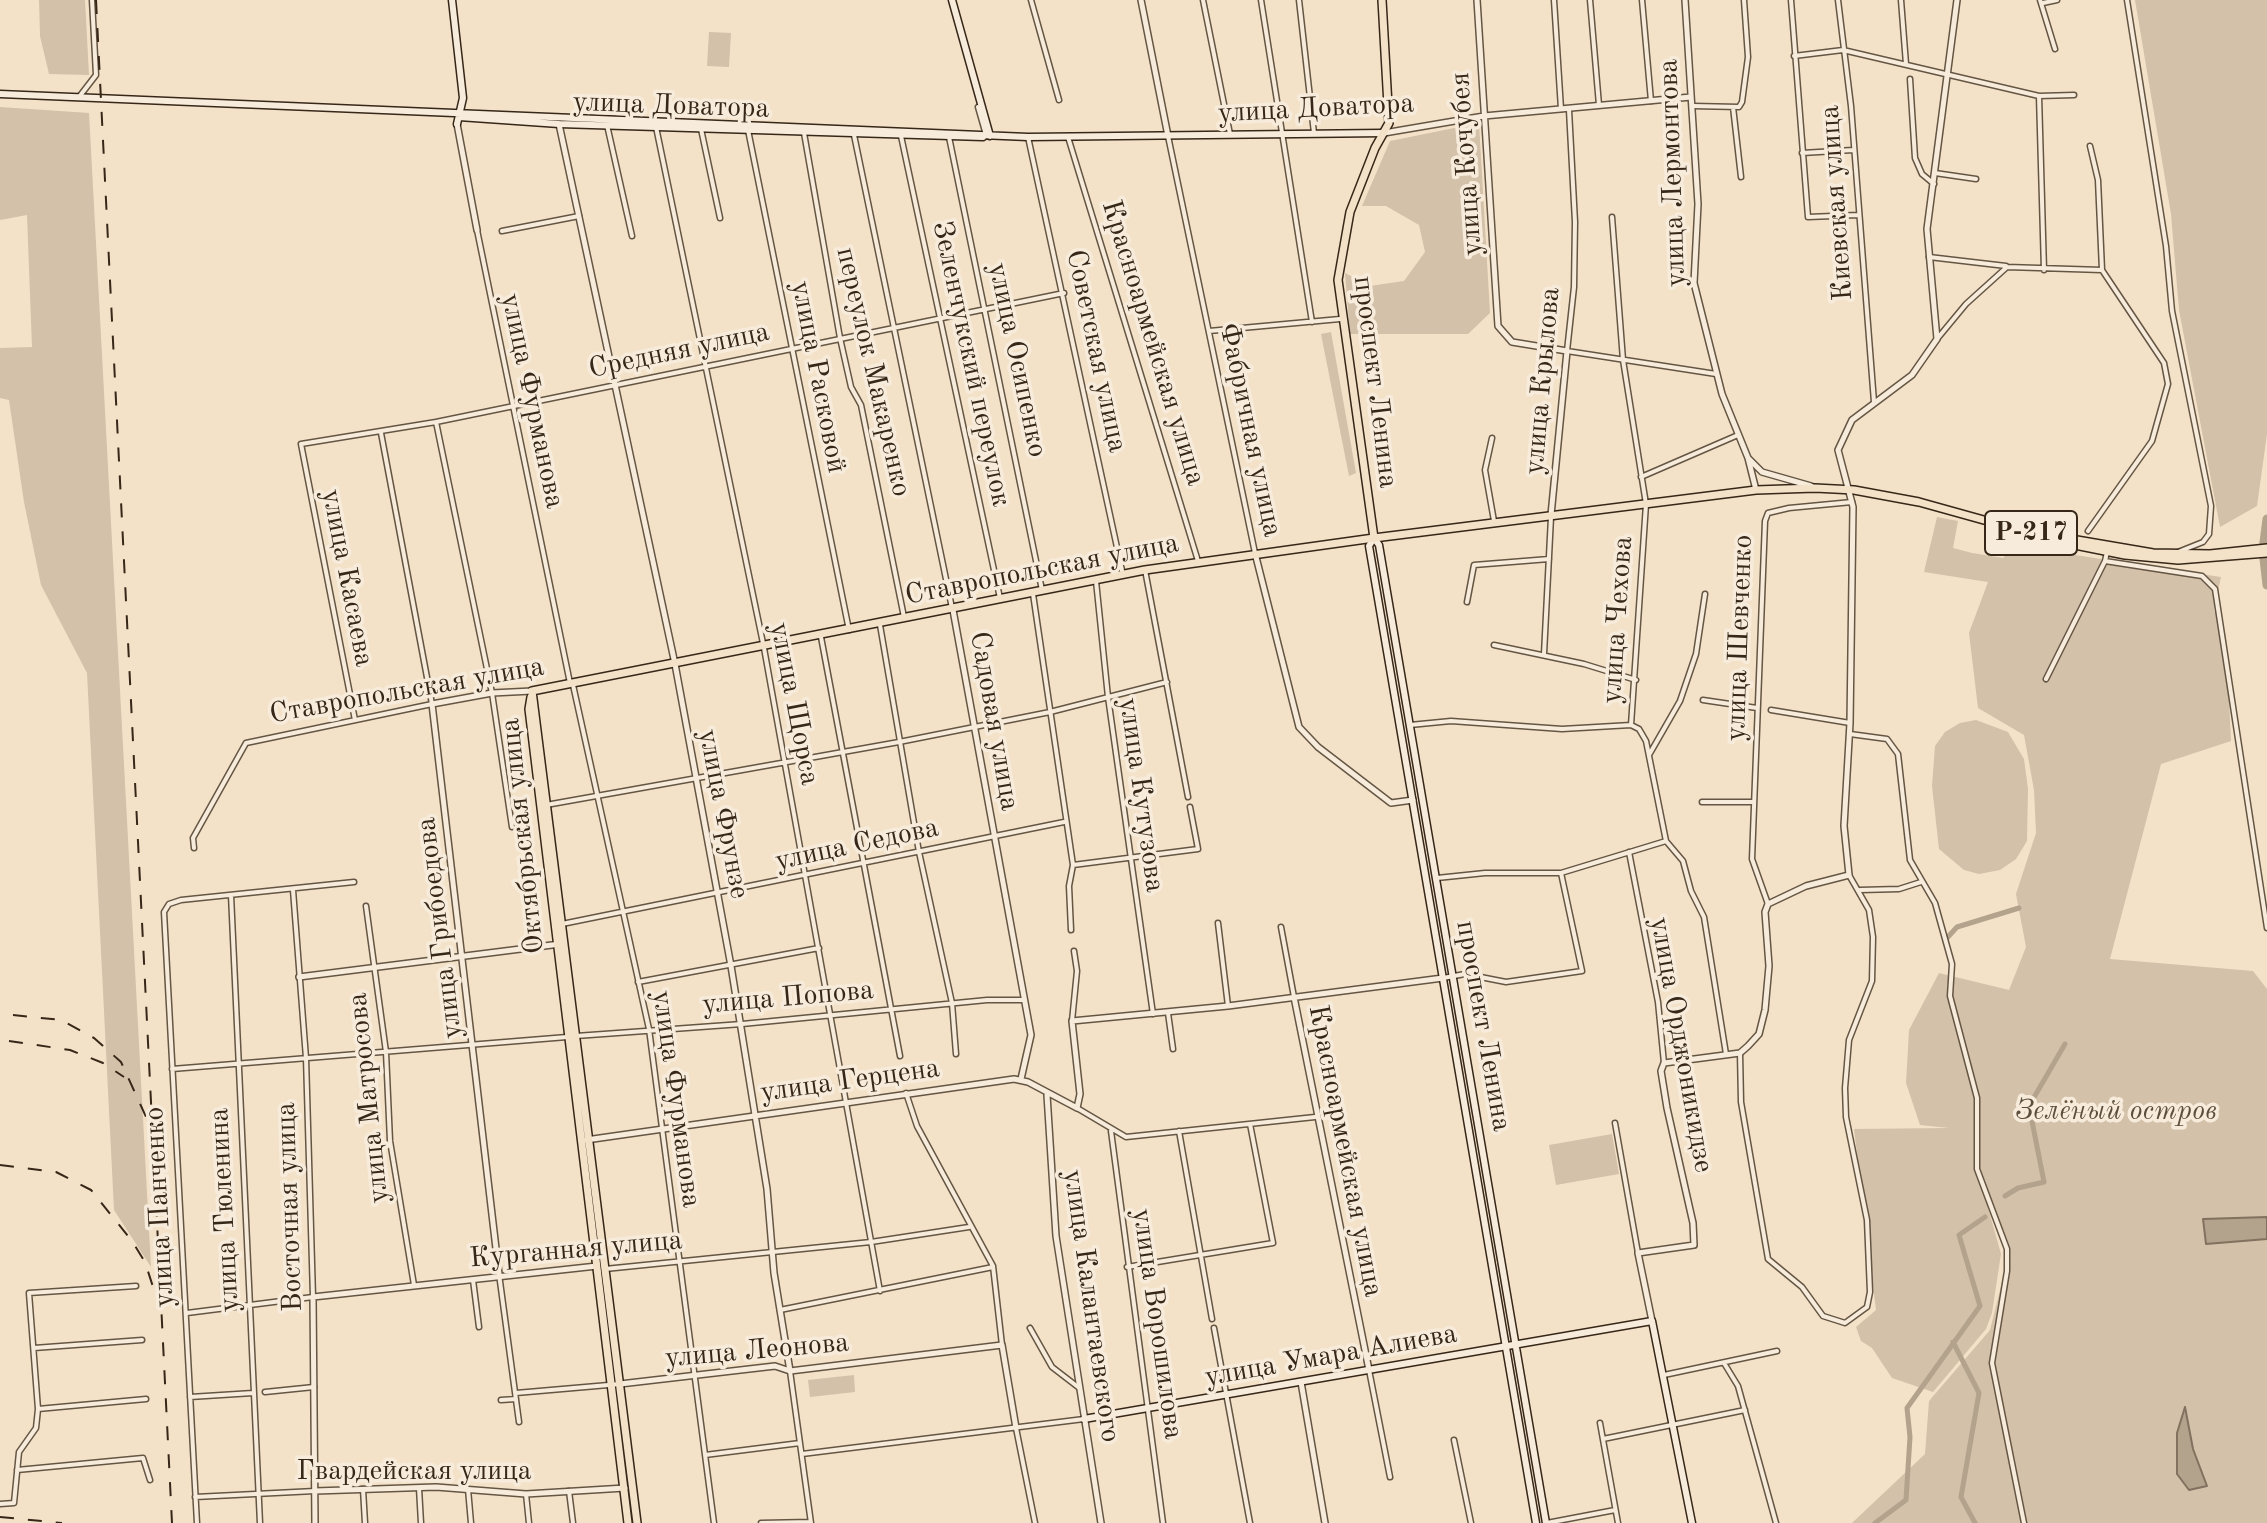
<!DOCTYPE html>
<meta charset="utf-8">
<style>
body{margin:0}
canvas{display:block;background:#f3e1c8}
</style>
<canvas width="2267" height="1523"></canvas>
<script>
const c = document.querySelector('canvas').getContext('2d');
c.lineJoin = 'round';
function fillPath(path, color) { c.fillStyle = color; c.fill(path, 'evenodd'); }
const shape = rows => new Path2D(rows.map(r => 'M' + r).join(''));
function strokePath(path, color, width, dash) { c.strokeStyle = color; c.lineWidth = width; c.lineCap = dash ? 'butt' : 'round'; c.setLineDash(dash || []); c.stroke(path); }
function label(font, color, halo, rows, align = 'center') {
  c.font = font + ' "Old Standard TT",serif'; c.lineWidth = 7; c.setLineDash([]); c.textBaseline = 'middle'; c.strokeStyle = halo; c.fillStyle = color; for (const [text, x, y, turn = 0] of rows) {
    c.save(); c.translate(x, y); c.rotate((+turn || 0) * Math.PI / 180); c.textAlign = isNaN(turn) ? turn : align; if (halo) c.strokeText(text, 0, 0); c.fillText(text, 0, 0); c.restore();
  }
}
const green = shape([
 [39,0,85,0,89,75,49,74,40,36],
 [2135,0,2267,0,2267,434,2257,506,2220,527,2179,310,2171,214],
 [709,32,731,33,729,67,707,66],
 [0,107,89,113,151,1267,114,1210,87,673,41,585,24,502,9,400,0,398,0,348,32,347,27,215,0,220],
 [1479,123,1490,313,1468,334,1350,334,1345,273,1370,286,1404,281,1425,252,1419,225,1386,206,1362,206,1390,141],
 [1331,332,1356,473,1349,476,1321,334],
 [1937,517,1958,521,1953,548,1972,553,2003,558,2015,546,2221,577,2214,610,2226,636,2231,741,2161,764,2110,959,2253,971,2267,989,2267,1523,1852,1523,1925,1454,1929,1401,1990,1330,2010,1250,1981,1183,2001,1254,1992,1313,1986,1329,1933,1392,1892,1378,1872,1348,1861,1341,1856,1327,1876,1310,1854,1129,1949,1128,1920,1125,1906,1083,1909,1030,1939,973,2009,990,2026,947,2016,894,2036,833,2034,790,2024,735,1978,708,1969,633,1988,582,1924,572],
 [1976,720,2008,732,2024,759,2028,789,2027,841,2016,859,2000,870,1979,874,1964,870,1939,849,1932,786,1935,746,1945,732,1960,723],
 [1612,1134,1619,1174,1556,1185,1549,1145],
 [854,1375,855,1392,810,1397,808,1380]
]);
const water = shape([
 [2267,1217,2267,1239,2206,1244,2203,1219,2267,1217],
 [2185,1407,2193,1449,2207,1486,2189,1490,2177,1474,2177,1433,2185,1407]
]);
const canal = shape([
 [1947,938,1957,927,2019,908],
 [2005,1196,2018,1188,2044,1182,2029,1106,2065,1044],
 [1953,1342,1979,1393,1961,1497,1975,1523],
 [1875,1523,1906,1500,1910,1437,1907,1408,1980,1306,1959,1235,1985,1217]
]);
const river = shape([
 [2267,519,2263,550,2267,585]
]);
const minor = shape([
 [1031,0,1059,100],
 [1203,0,1230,134],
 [1261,0,1312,322],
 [1299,0,1314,133],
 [1554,0,1561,109],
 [1590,0,1599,105],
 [1642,0,1651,101],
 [1791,0,1808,217,1858,215],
 [1838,0,1851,106,1874,402],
 [1901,0,1906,64],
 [2040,0,2055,49],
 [2127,0,2166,246,2172,311,2211,506,2209,534,2203,542,2178,552],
 [2043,3,2057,0],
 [1794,56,1843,50,2039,96,2074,95],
 [1910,79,1915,158,1922,174,1934,184],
 [2039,96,2044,270],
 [79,97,96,75,92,0],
 [1693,106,1739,107,1742,102,1748,57,1744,0],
 [978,107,986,135],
 [1733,107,1741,177],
 [1569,110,1575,222,1574,287,1567,351,1716,374],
 [607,125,632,236],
 [656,127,764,648,880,1291],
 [701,129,720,218],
 [748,130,849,630],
 [804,133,840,338,851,387,861,405,904,617],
 [854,135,952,608],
 [901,136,1000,598],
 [1168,136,1255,553],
 [949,137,1042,590],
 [1028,137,1123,575],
 [1068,137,1198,561],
 [1802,153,1853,150],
 [1935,173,1976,179],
 [1612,217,1623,360,1646,504,1631,725],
 [477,230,570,683],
 [502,231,579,216],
 [1929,257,2006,266],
 [1209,331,1340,319],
 [1937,339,1966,304,2007,267,2102,270],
 [436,422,492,693,512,827],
 [1492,438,1485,470,1494,521],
 [1641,477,1738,435],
 [2088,531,2152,441,2168,384,2164,363,2102,270,2098,180,2090,146],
 [2107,552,2105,561,2202,576,2215,589,2267,928],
 [1145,570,1188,797],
 [1096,581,1108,697,1153,1014],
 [1033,594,1073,865,1069,886,1071,930],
 [1467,602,1474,565,1549,559],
 [880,625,919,852,952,1003,956,1054],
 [821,637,900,1056],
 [1494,645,1584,664,1636,680],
 [1544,654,1551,517],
 [2046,679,2105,561],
 [573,685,649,1029,714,1523],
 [1703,700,1757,708],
 [1771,710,1850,723],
 [355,720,301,444,436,422,1064,293],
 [1410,725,1451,721,1562,729,1631,725],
 [1631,725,1639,729,1646,741,1666,841,1683,861,1691,891,1704,917,1726,1054],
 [1850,734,1887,739,1898,754,1910,860,1935,903,1952,964,1950,996,1977,1098,1977,1169,2007,1249,2007,1271,1992,1363,2024,1523],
 [1649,755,1680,701,1696,654,1705,594],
 [1702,802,1753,802],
 [546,805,899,742,1050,712,1167,682],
 [194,848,193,838,246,743,432,704,381,433],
 [1629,852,1658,1002,1664,1063],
 [1073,865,1198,849,1190,807],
 [1437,878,1485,873,1561,873,1666,841],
 [1860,890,1899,889,1921,882],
 [231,895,260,1523],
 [1768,904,1752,859,1765,521,1768,513,1789,508,1852,502],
 [366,906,386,1052,390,1141,414,1285],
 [1218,923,1228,1006],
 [562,924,1064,822],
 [1281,927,1294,997],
 [1443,978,1465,974,1506,982,1582,971,1561,873],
 [638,982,819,948],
 [1168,1013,1173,1049],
 [1072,1021,1077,971,1074,951],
 [576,1036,742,1024,987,1000,1024,1000],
 [1740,1053,1741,1102,1768,1259,1802,1287,1823,1316,1845,1323,1867,1307,1870,1292,1867,1220,1846,1117,1845,1088,1849,1040,1872,981,1873,937,1869,910,1849,875],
 [172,1069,567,1037],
 [906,1093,917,1126,993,1266,1002,1345],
 [1077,1108,1126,1137,1315,1117],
 [1615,1123,1638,1253],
 [1111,1131,1163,1523],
 [1179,1131,1212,1319],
 [1127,1267,1273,1243,1250,1124],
 [605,1269,871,1242,969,1227],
 [499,1274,519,1422],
 [473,1280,479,1327],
 [780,1310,993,1267],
 [187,1313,313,1297,306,1058,293,890],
 [1030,1328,1052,1367,1078,1387],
 [1214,1328,1250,1523],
 [34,1348,142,1340],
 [1724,1363,1738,1386,1776,1523],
 [1369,1370,1390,1477],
 [790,1371,811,1523],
 [1664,1375,1777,1351],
 [265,1392,314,1387],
 [516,1393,620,1384],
 [190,1397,253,1393],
 [501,1400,516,1399],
 [38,1409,146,1399],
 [1600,1423,1618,1523],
 [1016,1428,1035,1523],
 [1603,1439,1745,1410],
 [1454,1440,1471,1523],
 [802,1454,1084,1419],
 [705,1455,800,1443],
 [17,1470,143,1458,150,1480],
 [419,1488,421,1523],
 [363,1489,365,1523],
 [468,1489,471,1523],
 [569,1491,573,1523],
 [526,1494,529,1523],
 [195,1497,315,1491],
 [0,1504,14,1503,19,1452,36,1428,38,1409,29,1293,136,1286],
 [197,1523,164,912,169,904,181,900,354,882],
 [761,1523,810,1522],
 [1547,1523,1615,1510]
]);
const tertiary = shape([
 [1141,0,1168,136],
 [1477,0,1498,326,1512,342,1567,351,1551,515],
 [1685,0,1698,204,1694,283,1722,394,1748,458,1756,490],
 [457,124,477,230],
 [559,124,675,664,731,966,767,1189,774,1273,790,1371],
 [1384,133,1484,116,1691,97],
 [1749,459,1762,472,1811,486],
 [1255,553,1299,727,1318,747,1391,803,1413,800],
 [953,610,1031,1035,1021,1079],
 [299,977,560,944],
 [1294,997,1369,1370],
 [1047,1095,1056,1236,1101,1523],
 [586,1140,1014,1079,1028,1082,1077,1108,1080,1094,1072,1021,1228,1006,1443,978],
 [499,1274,432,704,492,693,532,691],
 [1652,1321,1638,1253,1694,1245,1693,1223,1667,1108,1661,1071,1664,1063,1740,1053,1748,1046,1759,1034,1765,1010,1769,966,1765,912,1768,904,1806,886,1849,875,1844,826,1850,723,1853,507,1838,450,1852,420,1912,375,1937,339,1927,229,1957,0],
 [1301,1382,1325,1523],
 [620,1384,775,1366,790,1371,1002,1345,1016,1428],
 [315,1491,436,1487,526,1494,625,1488],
 [315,1523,313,1297,597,1266]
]);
const secondary = shape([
 [452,0,463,98,457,124],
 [952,0,990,136],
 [0,94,1028,137,1384,133],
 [459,117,559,124,983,137],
 [1374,538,1379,545,1546,1523],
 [1374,538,1369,546,1536,1523],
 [1084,1419,1652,1321,1692,1523]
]);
const primary = shape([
 [532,691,1145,570,1374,538,1338,280,1350,212,1375,148,1389,123,1382,0],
 [532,691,637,1523],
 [531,697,529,709,628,1523]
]);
const trunk = shape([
 [1998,519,2071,539,2153,553,2210,554,2267,548],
 [1374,538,1756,490,1815,488,1854,490,1919,502,2070,544,2125,555,2178,560,2267,553]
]);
const rail = shape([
 [96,0,172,1523],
 [13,1015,61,1020,94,1038,121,1062,147,1119],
 [9,1041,70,1050,103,1063,124,1077],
 [0,1165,56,1172,91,1190,132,1241,145,1262,154,1290],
 [0,1517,62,1523]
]);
const shields = [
 [2031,533,92]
];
const shieldNames = [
 ["Р-217",2031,533]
];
const streetNames = [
 ["улица Доватора",671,106,2],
 ["улица Доватора",1316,109,-3],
 ["улица Кочубея",1467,164,-94],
 ["улица Лермонтова",1673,173,-92],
 ["Киевская улица",1837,203,-94],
 ["Красноармейская улица",1153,343,73],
 ["Средняя улица",679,351,-12],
 ["Советская улица",1096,351,78],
 ["улица Осипенко",1017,360,78],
 ["Зеленчукский переулок",971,364,78],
 ["переулок Макаренко",873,372,77],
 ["улица Расковой",818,377,79],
 ["улица Крылова",1543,381,-85],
 ["проспект Ленина",1375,382,83],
 ["улица Фурманова",532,401,78],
 ["Фабричная улица",1250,430,78],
 ["Ставропольская улица",1042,570,-11],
 ["улица Касаева",347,578,79],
 ["улица Чехова",1618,620,-86],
 ["улица Шевченко",1740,638,-88],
 ["Ставропольская улица",407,691,-10],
 ["улица Щорса",794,704,79],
 ["Садовая улица",994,721,80],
 ["улица Кутузова",1141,795,82],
 ["улица Фрунзе",723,814,79],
 ["Октябрьская улица",523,836,-96],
 ["улица Седова",857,845,-12],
 ["улица Грибоедова",440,928,-97],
 ["улица Попова",788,998,-5],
 ["проспект Ленина",1483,1026,80],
 ["улица Орджоникидзе",1681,1045,80],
 ["улица Герцена",850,1081,-8],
 ["улица Матросова",369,1098,-96],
 ["улица Фурманова",676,1099,82],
 ["Красноармейская улица",1345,1151,79],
 ["улица Панченко",160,1207,-93],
 ["Восточная улица",290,1207,-92],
 ["улица Тюленина",225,1210,-93],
 ["Курганная улица",576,1250,-5],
 ["улица Калантаевского",1091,1306,82],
 ["улица Ворошилова",1157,1324,82],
 ["улица Леонова",757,1351,-5],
 ["улица Умара Алиева",1331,1356,-10],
 ["Гвардейская улица",414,1472]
];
const parkNames = [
 ["Зелёный остров",2116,1112]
];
fillPath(green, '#d3c1aa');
fillPath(water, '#b3a28c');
strokePath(water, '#81715e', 2);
strokePath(canal, '#b3a28c', 5);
strokePath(river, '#b3a28c', 9);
strokePath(minor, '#655644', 7);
strokePath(tertiary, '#655644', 8);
strokePath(secondary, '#362718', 9);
strokePath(primary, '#362718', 10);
strokePath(trunk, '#362718', 10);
strokePath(minor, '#f7ecdb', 4);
strokePath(tertiary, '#f7ecdb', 5);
strokePath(secondary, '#f7ecdb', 6);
strokePath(primary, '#f3e1c8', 7);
strokePath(trunk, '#f3e1c8', 7);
strokePath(rail, '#362718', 2, [14, 14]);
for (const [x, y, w] of shields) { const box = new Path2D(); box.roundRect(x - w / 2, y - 22, w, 44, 6); c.fillStyle = '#f7ecdb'; c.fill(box); strokePath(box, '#362718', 2); }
label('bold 26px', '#362718', null, shieldNames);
label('28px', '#362718', '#f7ecdb', streetNames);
label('italic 28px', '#5d4e3c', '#f7ecdb', parkNames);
</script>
